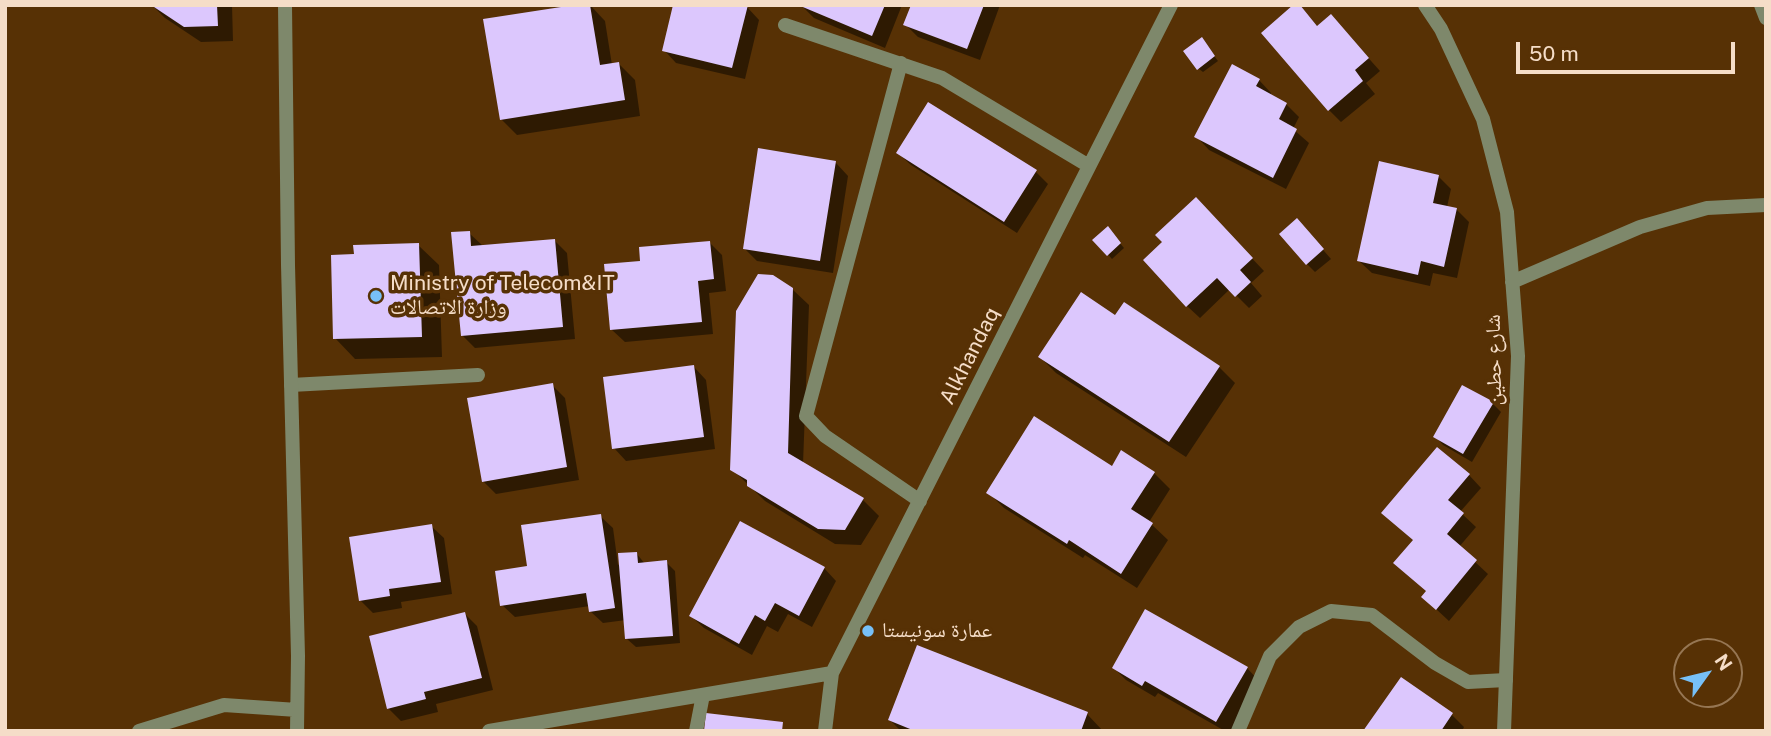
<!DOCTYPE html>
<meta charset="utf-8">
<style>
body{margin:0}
#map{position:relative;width:1771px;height:736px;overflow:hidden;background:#573105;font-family:"Public Sans",sans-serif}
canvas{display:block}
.frame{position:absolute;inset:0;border:7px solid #f5ddc8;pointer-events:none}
.north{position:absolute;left:1673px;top:638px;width:70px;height:70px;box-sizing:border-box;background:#573105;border:2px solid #967653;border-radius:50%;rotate:56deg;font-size:19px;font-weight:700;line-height:28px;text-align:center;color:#f5ddc8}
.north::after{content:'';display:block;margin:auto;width:24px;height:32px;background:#77c0f7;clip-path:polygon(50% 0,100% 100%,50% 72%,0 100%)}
.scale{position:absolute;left:1516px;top:42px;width:219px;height:32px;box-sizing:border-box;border:4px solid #f5ddc8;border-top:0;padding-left:9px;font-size:21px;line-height:24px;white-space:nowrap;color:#f5ddc8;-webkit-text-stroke:5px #573105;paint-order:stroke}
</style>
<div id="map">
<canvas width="1771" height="736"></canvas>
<div class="frame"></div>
<div class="north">N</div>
<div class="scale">50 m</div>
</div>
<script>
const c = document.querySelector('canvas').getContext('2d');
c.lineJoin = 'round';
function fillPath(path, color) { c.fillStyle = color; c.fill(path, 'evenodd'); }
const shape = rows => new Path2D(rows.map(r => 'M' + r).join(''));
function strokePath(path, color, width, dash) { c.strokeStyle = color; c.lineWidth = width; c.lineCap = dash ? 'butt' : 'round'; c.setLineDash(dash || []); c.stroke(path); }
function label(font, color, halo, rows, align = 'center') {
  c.font = font + ' "Public Sans","Noto Naskh Arabic",sans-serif'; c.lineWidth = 7; c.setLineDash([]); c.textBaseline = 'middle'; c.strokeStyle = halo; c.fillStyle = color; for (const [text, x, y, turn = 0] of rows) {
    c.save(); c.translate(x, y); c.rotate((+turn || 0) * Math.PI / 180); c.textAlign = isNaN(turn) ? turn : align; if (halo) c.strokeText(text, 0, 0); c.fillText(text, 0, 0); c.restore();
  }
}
const shadow = shape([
 [152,5,232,5,233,41,201,42,165,18],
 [590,5,605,21,612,65,619,64,635,80,640,116,517,135,501,119],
 [801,5,902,5,885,48,814,18],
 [913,5,1000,5,980,60,918,37,905,24],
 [747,7,759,20,745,79,676,63,664,50],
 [1331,16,1380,71,1366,83,1375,94,1341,122,1329,110,1309,17,1318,27],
 [1205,44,1218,61,1203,72,1199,69],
 [1259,80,1271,93,1270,96,1286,104,1299,117,1293,129,1309,143,1286,189,1209,150,1197,137],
 [898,153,1036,172,1048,184,1017,233,911,165],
 [836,163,848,176,833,273,757,261,744,248],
 [1439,177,1451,189,1447,207,1456,209,1469,222,1457,278,1433,273,1430,286,1372,273,1359,261],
 [1208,212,1264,271,1251,283,1262,296,1249,308,1230,289,1200,318,1187,306,1164,243],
 [1108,229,1124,248,1112,259,1095,240],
 [1305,229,1331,259,1315,272,1307,264],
 [469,233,482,245,555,241,567,253,575,339,475,348,462,335],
 [709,242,722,255,726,291,709,293,713,334,625,342,612,330,642,263],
 [418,245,439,265,442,357,355,359,335,338,356,256],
 [792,289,809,305,803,464,863,500,879,516,861,545,835,544,765,501,732,469],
 [1116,318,1219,367,1235,383,1186,457,1056,373,1040,357],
 [694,367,706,380,715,449,626,461,614,448],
 [552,385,565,398,579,480,496,494,483,481],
 [1493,404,1501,412,1472,462,1443,445,1435,436],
 [1113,468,1154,473,1170,489,1149,522,1168,540,1137,588,1085,555,1083,558,1004,508,988,492],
 [1469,475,1481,488,1460,512,1476,527,1459,547,1488,574,1449,621,1423,597,1428,592,1415,541,1396,525],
 [600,516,613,528,618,565,637,554,645,564,666,562,675,571,680,643,636,647,627,639,626,620,603,623,590,611,590,606,515,617,502,605,529,567],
 [431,526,444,538,452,594,401,602,402,608,373,613,360,600],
 [824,568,836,581,812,627,788,614,778,632,767,626,752,655,704,628,691,616],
 [465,614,477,626,493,690,436,704,438,712,401,721,389,709],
 [1114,668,1247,668,1259,681,1231,731,1225,731,1158,693,1155,697,1126,680],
 [1401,679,1452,715,1464,727,1462,731,1365,731],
 [1087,714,1103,731,901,731,890,720]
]);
const building = shape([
 [151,5,217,5,218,26,184,27],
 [574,5,590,5,600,65,619,62,625,100,500,120,483,19],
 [673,5,748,5,732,68,662,51],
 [798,5,885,5,872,36],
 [911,5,984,5,967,49,903,25],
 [1293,5,1300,5,1317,26,1331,14,1369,58,1355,70,1363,81,1328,111,1261,33],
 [1202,37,1215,56,1197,70,1183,51],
 [1232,64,1260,79,1256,86,1287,103,1279,119,1297,129,1273,178,1194,137],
 [928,102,1037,170,1004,222,896,153],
 [758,148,836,161,820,261,743,249],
 [1379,161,1439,175,1433,203,1457,208,1444,267,1421,261,1418,275,1357,261],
 [1196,197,1253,258,1240,270,1251,282,1235,297,1217,278,1186,307,1143,260,1162,242,1155,235],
 [1297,218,1324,249,1306,265,1279,234],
 [1108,226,1121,243,1107,256,1092,240],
 [470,231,471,246,555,239,563,327,461,336,451,232],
 [710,241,714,279,698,281,702,322,610,330,604,264,640,261,639,247],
 [419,243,422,337,333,339,331,255,354,254,353,245],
 [758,274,773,275,793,288,788,453,864,498,845,530,818,529,747,486,747,480,730,470,736,311],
 [1081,292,1115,315,1124,302,1220,366,1169,442,1038,357],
 [694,365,704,437,612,449,603,377],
 [553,383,567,467,482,482,467,398],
 [1462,385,1494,402,1463,454,1433,437],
 [1034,416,1112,466,1121,450,1155,472,1131,509,1153,523,1121,574,1069,540,1067,544,986,493],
 [1437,447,1470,474,1448,500,1464,513,1447,534,1477,560,1436,610,1421,597,1426,591,1393,563,1413,540,1381,513],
 [601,514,615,608,589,612,586,593,500,606,495,571,527,566,521,525],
 [740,521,825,567,799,616,775,603,765,621,755,615,739,644,689,616],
 [432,524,441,582,389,589,390,596,359,601,349,537],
 [637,552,638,563,667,560,673,636,625,639,618,553],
 [1145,609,1248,667,1216,722,1145,681,1142,686,1112,668],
 [465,612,482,678,424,692,426,699,387,709,369,636],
 [917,645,1088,712,1081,731,915,731,888,720],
 [1401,677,1453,713,1441,731,1363,731],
 [706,713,783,722,782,731,704,731]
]);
const lane = shape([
 [291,385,478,375],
 [1238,731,1270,656,1299,627,1331,611,1372,615,1435,663,1468,682,1506,680]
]);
const street = shape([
 [285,5,288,265,298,656,297,731],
 [1425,5,1441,29,1483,119,1507,212,1518,356,1504,731],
 [1761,5,1766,18],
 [785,25,942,78,1089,166],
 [901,63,806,416,825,436,920,501],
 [1512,282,1640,227,1707,208,1766,205],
 [139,731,224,705,297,710],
 [489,731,832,673],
 [696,731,703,695],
 [825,731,832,673,1171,5]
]);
const markers = [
 [376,296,7,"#77c0f7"],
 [868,631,7,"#77c0f7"]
];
const poiNames = [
 ["Ministry of Telecom&IT",390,284],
 ["وزارة الاتصالات",390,308],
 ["عمارة سونيستا",882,631]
];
const streetNames = [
 ["Alkhandaq",970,356,-63],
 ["شارع حطين",1494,360,-91]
];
fillPath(shadow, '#0007');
fillPath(building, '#dcc7fd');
strokePath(lane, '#7e886b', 14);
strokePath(street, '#7e886b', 14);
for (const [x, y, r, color] of markers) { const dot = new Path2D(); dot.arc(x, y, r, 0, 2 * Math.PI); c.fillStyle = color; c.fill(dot); strokePath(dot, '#573105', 2.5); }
label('21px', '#f5ddc8', '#573105', poiNames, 'left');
label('21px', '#f5ddc8', '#573105', streetNames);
</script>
